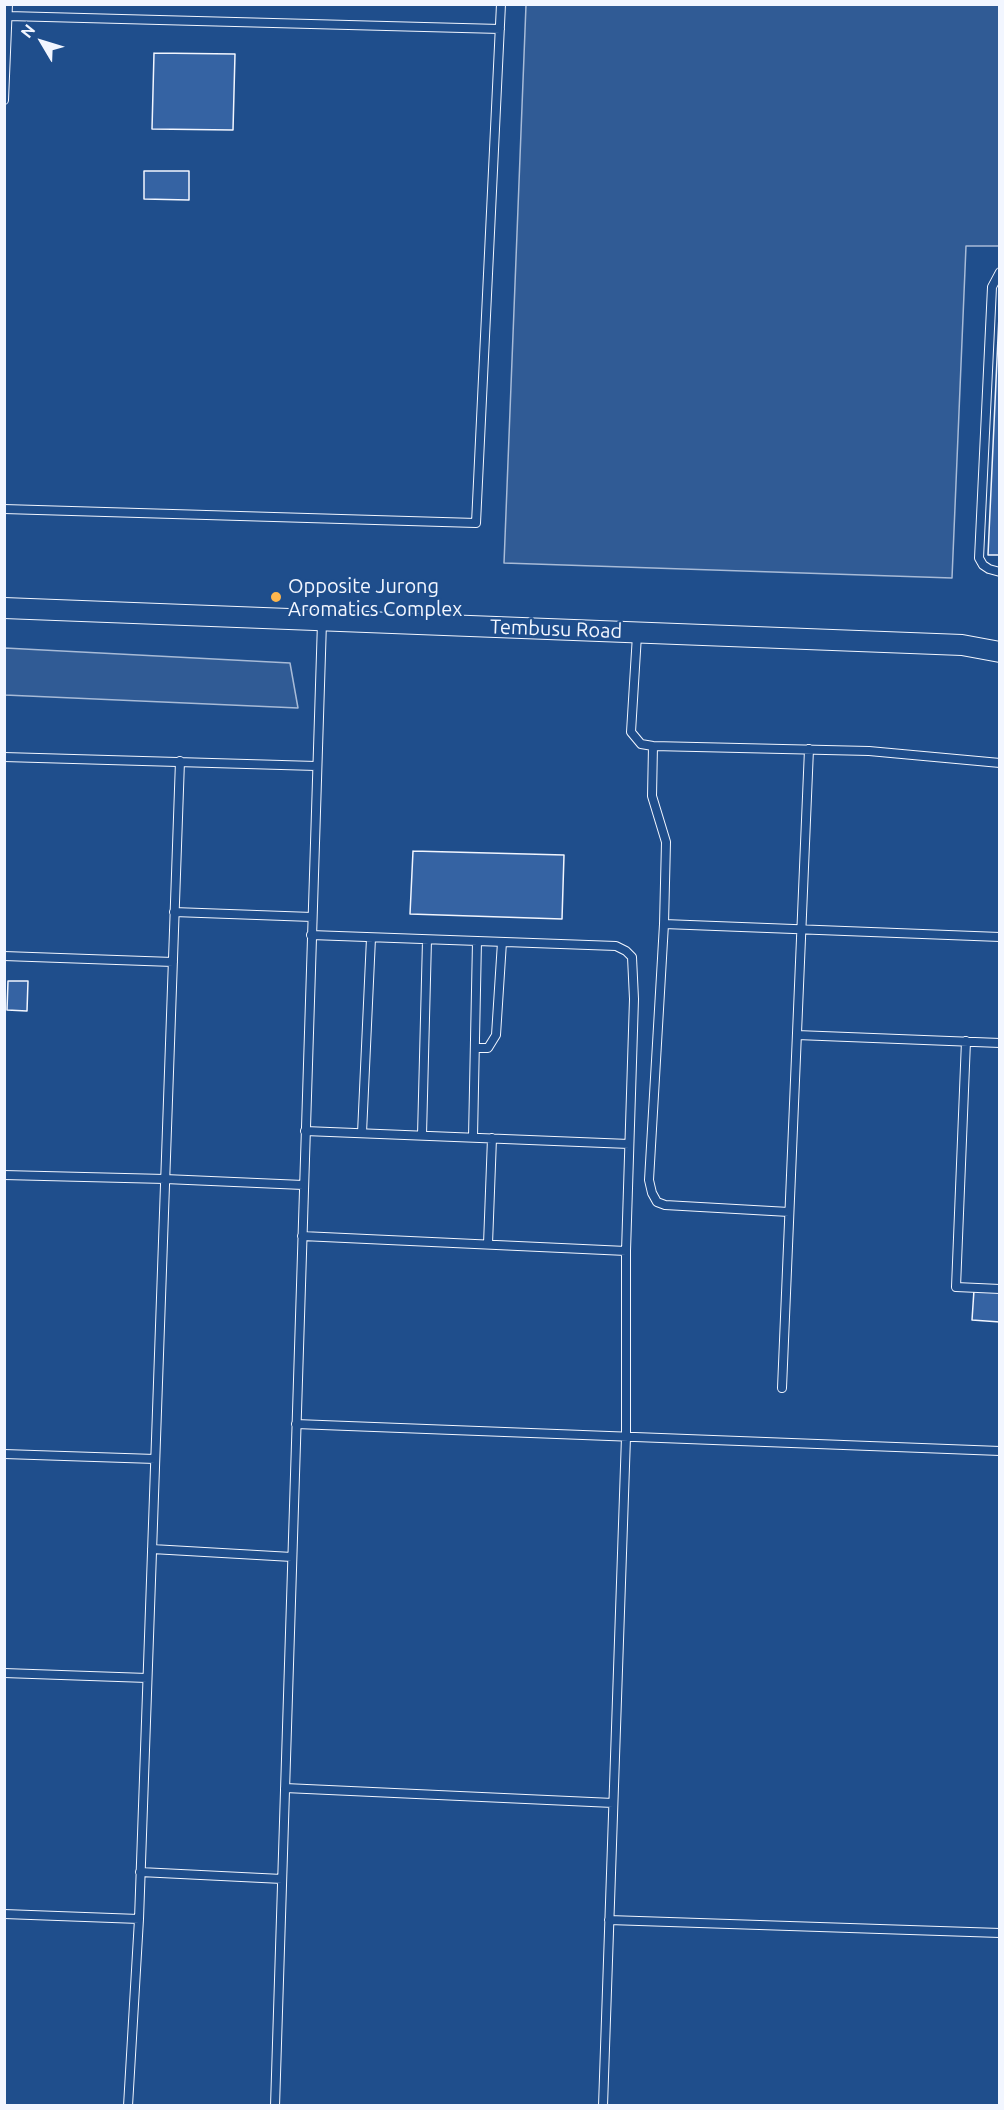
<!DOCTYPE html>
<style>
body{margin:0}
#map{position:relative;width:1004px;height:2110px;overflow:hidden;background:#1f4e8c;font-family:Ubuntu,sans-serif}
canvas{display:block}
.frame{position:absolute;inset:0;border:6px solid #f2f6ff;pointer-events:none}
.north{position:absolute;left:12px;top:12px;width:60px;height:60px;-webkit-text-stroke:4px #1f4e8c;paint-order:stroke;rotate:308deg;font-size:16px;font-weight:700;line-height:24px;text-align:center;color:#f2f6ff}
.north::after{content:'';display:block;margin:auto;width:21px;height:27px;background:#f2f6ff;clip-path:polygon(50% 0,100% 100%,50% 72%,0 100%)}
</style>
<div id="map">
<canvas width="1004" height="2110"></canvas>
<div class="frame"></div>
<div class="north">N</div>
</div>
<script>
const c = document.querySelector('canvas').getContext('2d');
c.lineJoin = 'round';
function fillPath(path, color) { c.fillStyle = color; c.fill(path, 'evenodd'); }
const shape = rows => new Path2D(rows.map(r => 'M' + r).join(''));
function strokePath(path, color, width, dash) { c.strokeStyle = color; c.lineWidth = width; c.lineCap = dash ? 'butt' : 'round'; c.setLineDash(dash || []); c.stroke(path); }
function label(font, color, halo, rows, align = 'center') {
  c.font = font + ' Ubuntu,sans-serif'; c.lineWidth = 4.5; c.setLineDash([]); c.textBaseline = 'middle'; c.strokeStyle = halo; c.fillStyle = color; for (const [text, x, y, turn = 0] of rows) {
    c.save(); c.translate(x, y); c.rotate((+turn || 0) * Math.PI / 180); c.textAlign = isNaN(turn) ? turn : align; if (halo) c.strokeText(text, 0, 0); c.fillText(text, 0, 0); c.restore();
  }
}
const built = shape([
 [526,5,999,5,999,246,966,246,952,578,504,563,526,5],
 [5,648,290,663,298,708,5,695,5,648]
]);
const building = shape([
 [154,53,235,54,233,130,152,129,154,53],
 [144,171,189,171,189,200,144,199,144,171],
 [1000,294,1000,555,988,555,1000,294],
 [413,851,564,855,562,919,410,914,413,851],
 [8,981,28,981,27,1011,7,1010,8,981],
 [974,1290,1000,1292,1000,1322,972,1320,974,1290]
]);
const service = shape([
 [8,16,500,29],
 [4,100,8,4],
 [1000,272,992,287,979,558,983,565,989,569,1000,572],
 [4,509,476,523,501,4],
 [637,635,631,732,641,744,653,746,869,751,1000,763],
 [653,746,652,796,666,842,664,924,649,1180,652,1193,657,1202,665,1205,789,1212],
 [4,757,316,766],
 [174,912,312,917],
 [664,924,1000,937],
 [311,935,616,946,626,951,632,957,634,999,626,1251,626,1437,603,2106],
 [4,956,173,962],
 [797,1035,1000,1043],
 [966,1041,956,1287,1000,1289],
 [475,1048,488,1048,496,1035,502,942],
 [305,1131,629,1144],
 [362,1133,371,938],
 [422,1135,427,940],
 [473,1137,477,941],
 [4,1175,165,1179,303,1185],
 [302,1236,626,1251],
 [488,1244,492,1138],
 [782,1388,809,749],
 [296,1424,1000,1451],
 [4,1454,155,1459],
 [152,1549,292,1557],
 [4,1673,147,1678],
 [285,1788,613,1803],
 [140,1872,282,1879],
 [4,1914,139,1919],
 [609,1920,1000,1933],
 [128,2106,139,1919,180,761],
 [275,2106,322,622]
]);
const tertiary = shape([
 [4,608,962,645,1000,652]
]);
const markers = [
 [276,597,6,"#ffb74d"]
];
const poiNames = [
 ["Opposite Jurong",288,586],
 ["Aromatics Complex",288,609]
];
const streetNames = [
 ["Tembusu Road",556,629,2]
];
fillPath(built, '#305b95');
strokePath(built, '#a8bbd7', 1.5);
fillPath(building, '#3563a3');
strokePath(building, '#f2f6ff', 1.5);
strokePath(service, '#f2f6ff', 10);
strokePath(tertiary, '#f2f6ff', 22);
strokePath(service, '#1f4e8c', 8);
strokePath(tertiary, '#1f4e8c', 20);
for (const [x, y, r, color] of markers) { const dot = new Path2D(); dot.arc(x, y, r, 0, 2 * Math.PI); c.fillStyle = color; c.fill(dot); strokePath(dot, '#1f4e8c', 2); }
label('20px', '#f2f6ff', '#1f4e8c', poiNames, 'left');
label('20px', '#f2f6ff', '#1f4e8c', streetNames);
</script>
